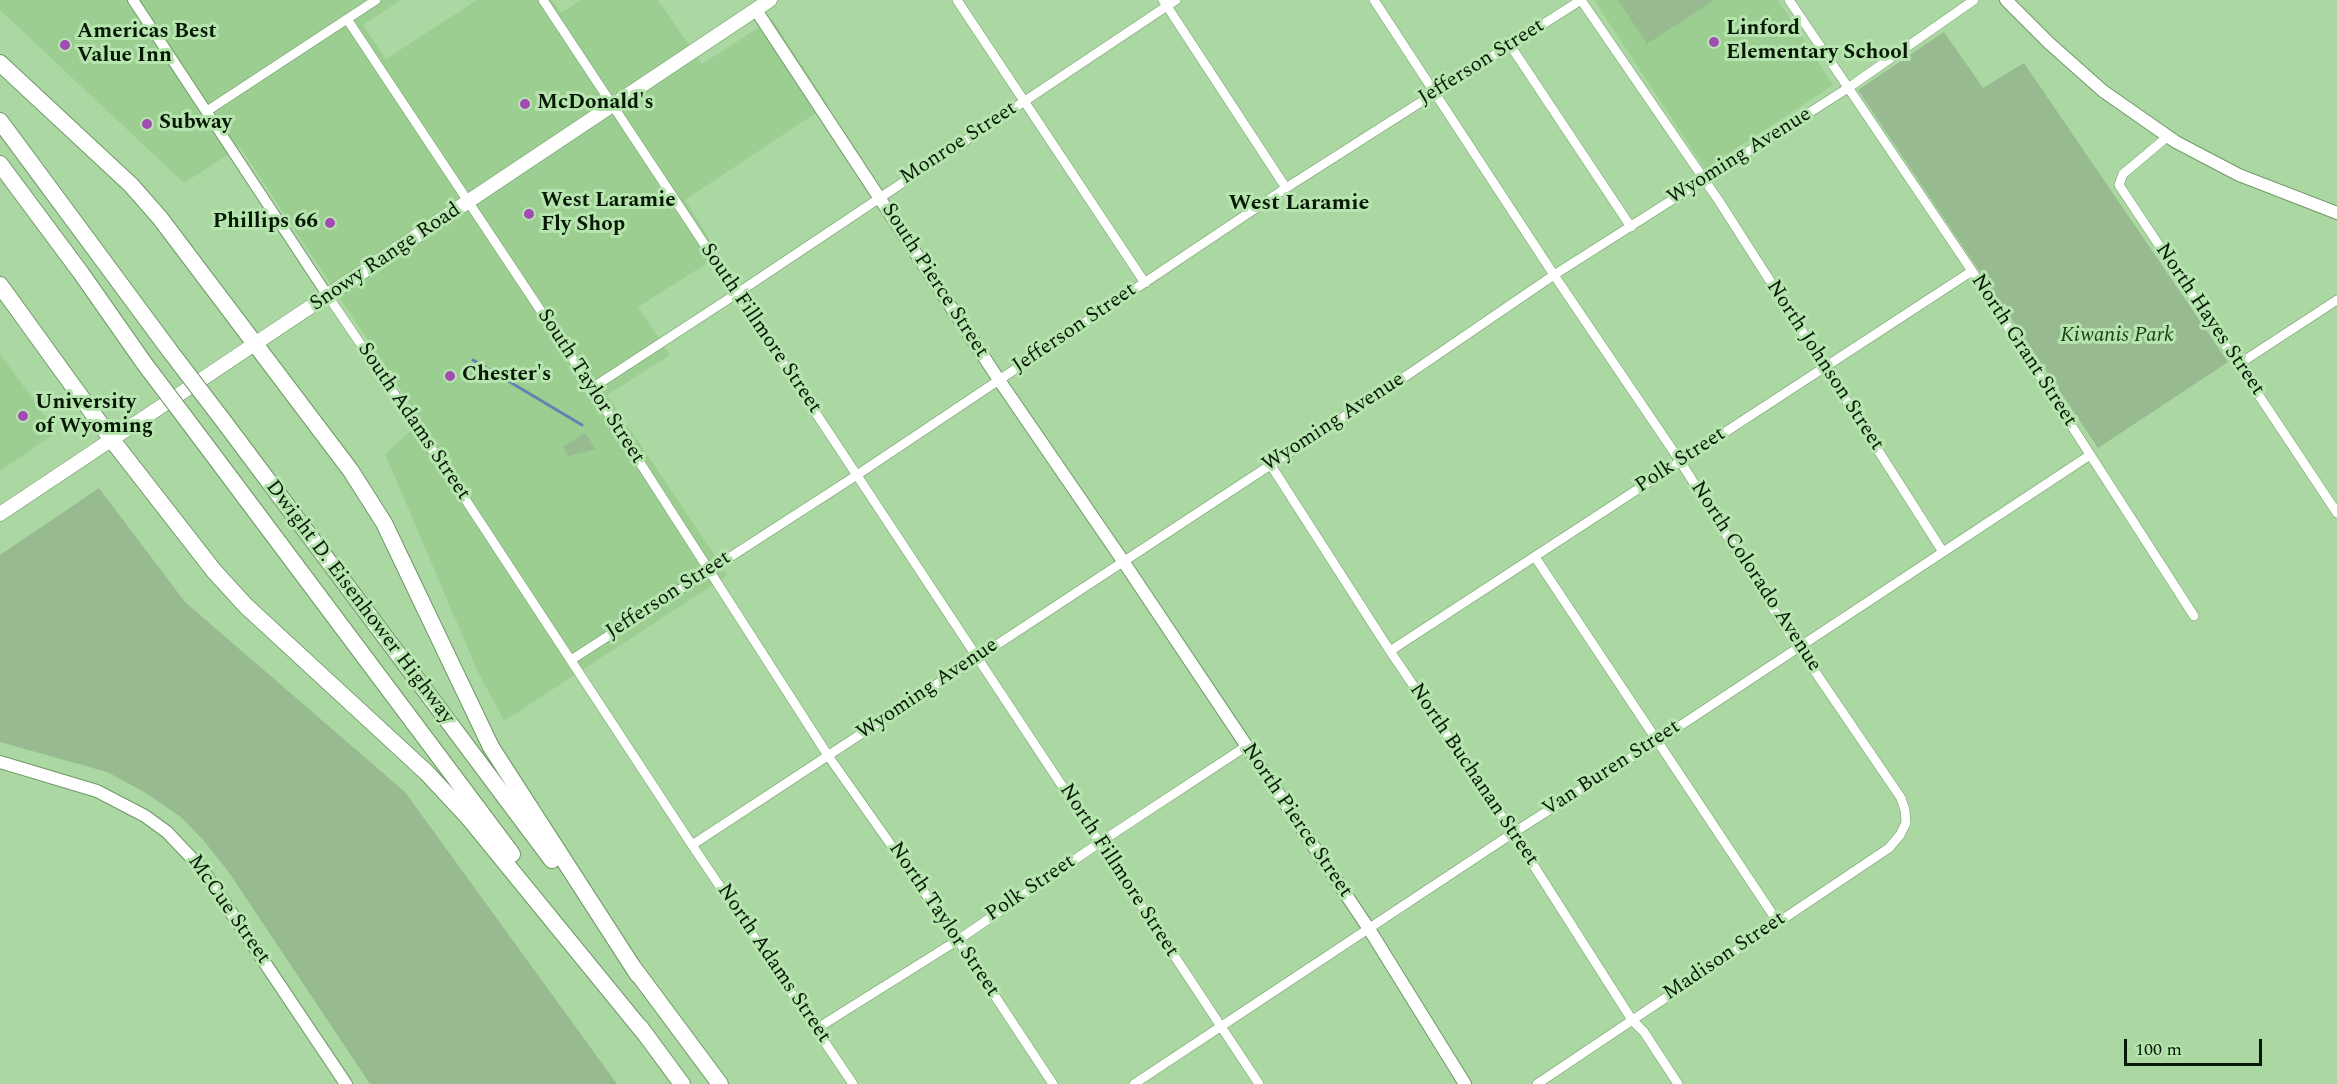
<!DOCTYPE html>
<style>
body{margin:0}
#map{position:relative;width:2337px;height:1084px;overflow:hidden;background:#abd8a2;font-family:Spectral,serif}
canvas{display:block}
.scale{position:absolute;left:2124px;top:1039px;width:138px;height:27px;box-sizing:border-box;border:3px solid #071805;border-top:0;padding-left:8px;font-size:18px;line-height:21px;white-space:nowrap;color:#071805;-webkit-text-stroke:4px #b7e5af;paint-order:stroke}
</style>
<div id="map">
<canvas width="2337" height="1084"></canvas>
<div class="scale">100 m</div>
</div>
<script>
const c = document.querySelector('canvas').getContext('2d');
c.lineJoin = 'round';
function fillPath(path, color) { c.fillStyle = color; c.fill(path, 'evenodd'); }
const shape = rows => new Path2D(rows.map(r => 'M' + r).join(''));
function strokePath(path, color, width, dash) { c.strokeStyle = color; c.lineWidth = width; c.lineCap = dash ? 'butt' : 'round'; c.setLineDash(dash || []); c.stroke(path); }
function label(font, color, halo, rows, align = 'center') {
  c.font = font + ' Spectral,serif'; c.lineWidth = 6; c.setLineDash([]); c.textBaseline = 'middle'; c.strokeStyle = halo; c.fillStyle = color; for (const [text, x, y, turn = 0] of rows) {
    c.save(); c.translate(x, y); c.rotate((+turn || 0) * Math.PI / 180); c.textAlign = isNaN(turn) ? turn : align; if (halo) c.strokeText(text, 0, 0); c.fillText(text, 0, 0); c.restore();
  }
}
const built = shape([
 [0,0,401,0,363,25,386,59,477,0,552,0,561,13,581,0,658,0,702,64,772,19,828,105,685,200,720,255,638,307,670,355,607,395,728,575,504,721,478,672,385,454,421,421,240,147,184,183,0,10],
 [1594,0,1778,0,1833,85,1705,169],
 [0,354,57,432,0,471]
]);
const green = shape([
 [1618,0,1714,0,1647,44],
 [1944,32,1983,88,2024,63,2228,362,2098,448,1858,90],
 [585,433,596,449,568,456,563,447],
 [99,488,185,602,405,792,617,1084,370,1084,228,871,203,840,182,818,146,793,107,772,0,742,0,555]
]);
const stream = shape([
 [473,360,582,425]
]);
const minor = shape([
 [543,0,1259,1084],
 [957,0,1145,283],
 [1163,0,1286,188],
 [1374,0,1554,275,1680,461,1782,623,1901,798,1905,810,1906,823,1900,835,1889,848,1537,1084],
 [1581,0,1719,201,1943,552],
 [1789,0,1972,271,2194,616],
 [347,19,592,388,829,757,958,940,1053,1084],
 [1510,45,1631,227],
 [207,111,376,0],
 [2167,137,2123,174,2119,185,2337,513],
 [328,296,450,476,692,845,853,1084],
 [2239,364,2337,300],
 [592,388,736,294,1176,0],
 [1270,464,1390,651,1513,833,1632,1020,1644,1032,1678,1084],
 [1535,557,1777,921],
 [1390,651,1972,271],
 [571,660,857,475,1286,188,1581,0],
 [692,845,1412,372,1554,275,1848,88,1974,0],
 [816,1029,958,940,1099,843,1245,747],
 [1134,1084,1513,833,1657,741,2090,455]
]);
const tertiary = shape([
 [133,0,328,296]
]);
const secondary = shape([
 [2006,0,2049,43,2103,91,2176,142,2239,175,2337,213],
 [756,10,999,380,1123,561,1369,929,1465,1084],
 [0,762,97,791,145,816,167,832,202,869,346,1084]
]);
const primary = shape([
 [0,514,770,0]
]);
const motorway = shape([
 [0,63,131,185,160,218,351,471,384,523,491,747,638,975],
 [0,121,170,351],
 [0,164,81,273,144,363],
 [0,285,112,440,214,571,246,606,427,773,468,817,645,1034],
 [225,423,552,860],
 [202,440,512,854],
 [633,967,720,1084],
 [640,1027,682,1084]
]);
const motorwayBridge = shape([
 [170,351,225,423],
 [144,363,202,440]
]);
const markers = [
 [1714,42,6,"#a34ab5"],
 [65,45,6,"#a34ab5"],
 [525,104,6,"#a34ab5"],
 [147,124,6,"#a34ab5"],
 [529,214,6,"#a34ab5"],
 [330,223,6,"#a34ab5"],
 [450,376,6,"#a34ab5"],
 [23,416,6,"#a34ab5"]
];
const poiNames = [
 ["Linford",1726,30],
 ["Elementary School",1726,54],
 ["Americas Best",77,33],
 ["Value Inn",77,57],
 ["McDonald's",537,104],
 ["Subway",159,124],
 ["West Laramie",541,202],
 ["Fly Shop",541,226],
 ["Phillips 66",318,223,"right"],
 ["Chester's",462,376],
 ["University",35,404],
 ["of Wyoming",35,428]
];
const streetNames = [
 ["Jefferson Street",1482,63,-32],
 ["Monroe Street",959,144,-33],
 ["Wyoming Avenue",1740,157,-32],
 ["Snowy Range Road",386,258,-34],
 ["South Pierce Street",934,281,57],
 ["North Hayes Street",2209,320,56],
 ["South Fillmore Street",760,329,56],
 ["Jefferson Street",1075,329,-34],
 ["North Grant Street",2023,351,57],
 ["North Johnson Street",1824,366,57],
 ["South Taylor Street",590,387,57],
 ["South Adams Street",413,422,56],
 ["Wyoming Avenue",1334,423,-33],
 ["Polk Street",1681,461,-33],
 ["North Colorado Avenue",1755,577,57],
 ["Jefferson Street",669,596,-33],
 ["Dwight D. Eisenhower Highway",359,603,53],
 ["Wyoming Avenue",928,690,-34],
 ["Van Buren Street",1612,769,-33],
 ["North Buchanan Street",1473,775,56],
 ["North Pierce Street",1296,821,56],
 ["North Fillmore Street",1118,871,57],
 ["Polk Street",1031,889,-34],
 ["McCue Street",228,910,55],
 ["North Taylor Street",943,920,56],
 ["Madison Street",1725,957,-34],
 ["North Adams Street",773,964,56]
];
const parkNames = [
 ["Kiwanis Park",2117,337]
];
const neighbourhoodNames = [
 ["West Laramie",1299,205]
];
fillPath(built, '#9cce92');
fillPath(green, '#97ba90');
strokePath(stream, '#6184b0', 3);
strokePath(minor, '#6e9966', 10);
strokePath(tertiary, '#6e9966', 12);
strokePath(secondary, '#6e9966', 14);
strokePath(primary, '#6e9966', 15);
strokePath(motorway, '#6e9966', 18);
strokePath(minor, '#fff', 9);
strokePath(tertiary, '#fff', 10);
strokePath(secondary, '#fff', 12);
strokePath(primary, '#fff', 14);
strokePath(motorway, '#fff', 16);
strokePath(motorwayBridge, '#6e9966', 18, []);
strokePath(motorwayBridge, '#fff', 16);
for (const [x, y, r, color] of markers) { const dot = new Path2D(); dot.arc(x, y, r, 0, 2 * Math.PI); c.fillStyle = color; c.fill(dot); strokePath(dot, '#b7e5af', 2); }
label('bold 21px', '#071805', '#b7e5af', poiNames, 'left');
label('21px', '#071805', '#b7e5af', streetNames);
label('italic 21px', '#1b4113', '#b7e5af', parkNames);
label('bold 22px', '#071805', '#b7e5af', neighbourhoodNames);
</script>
